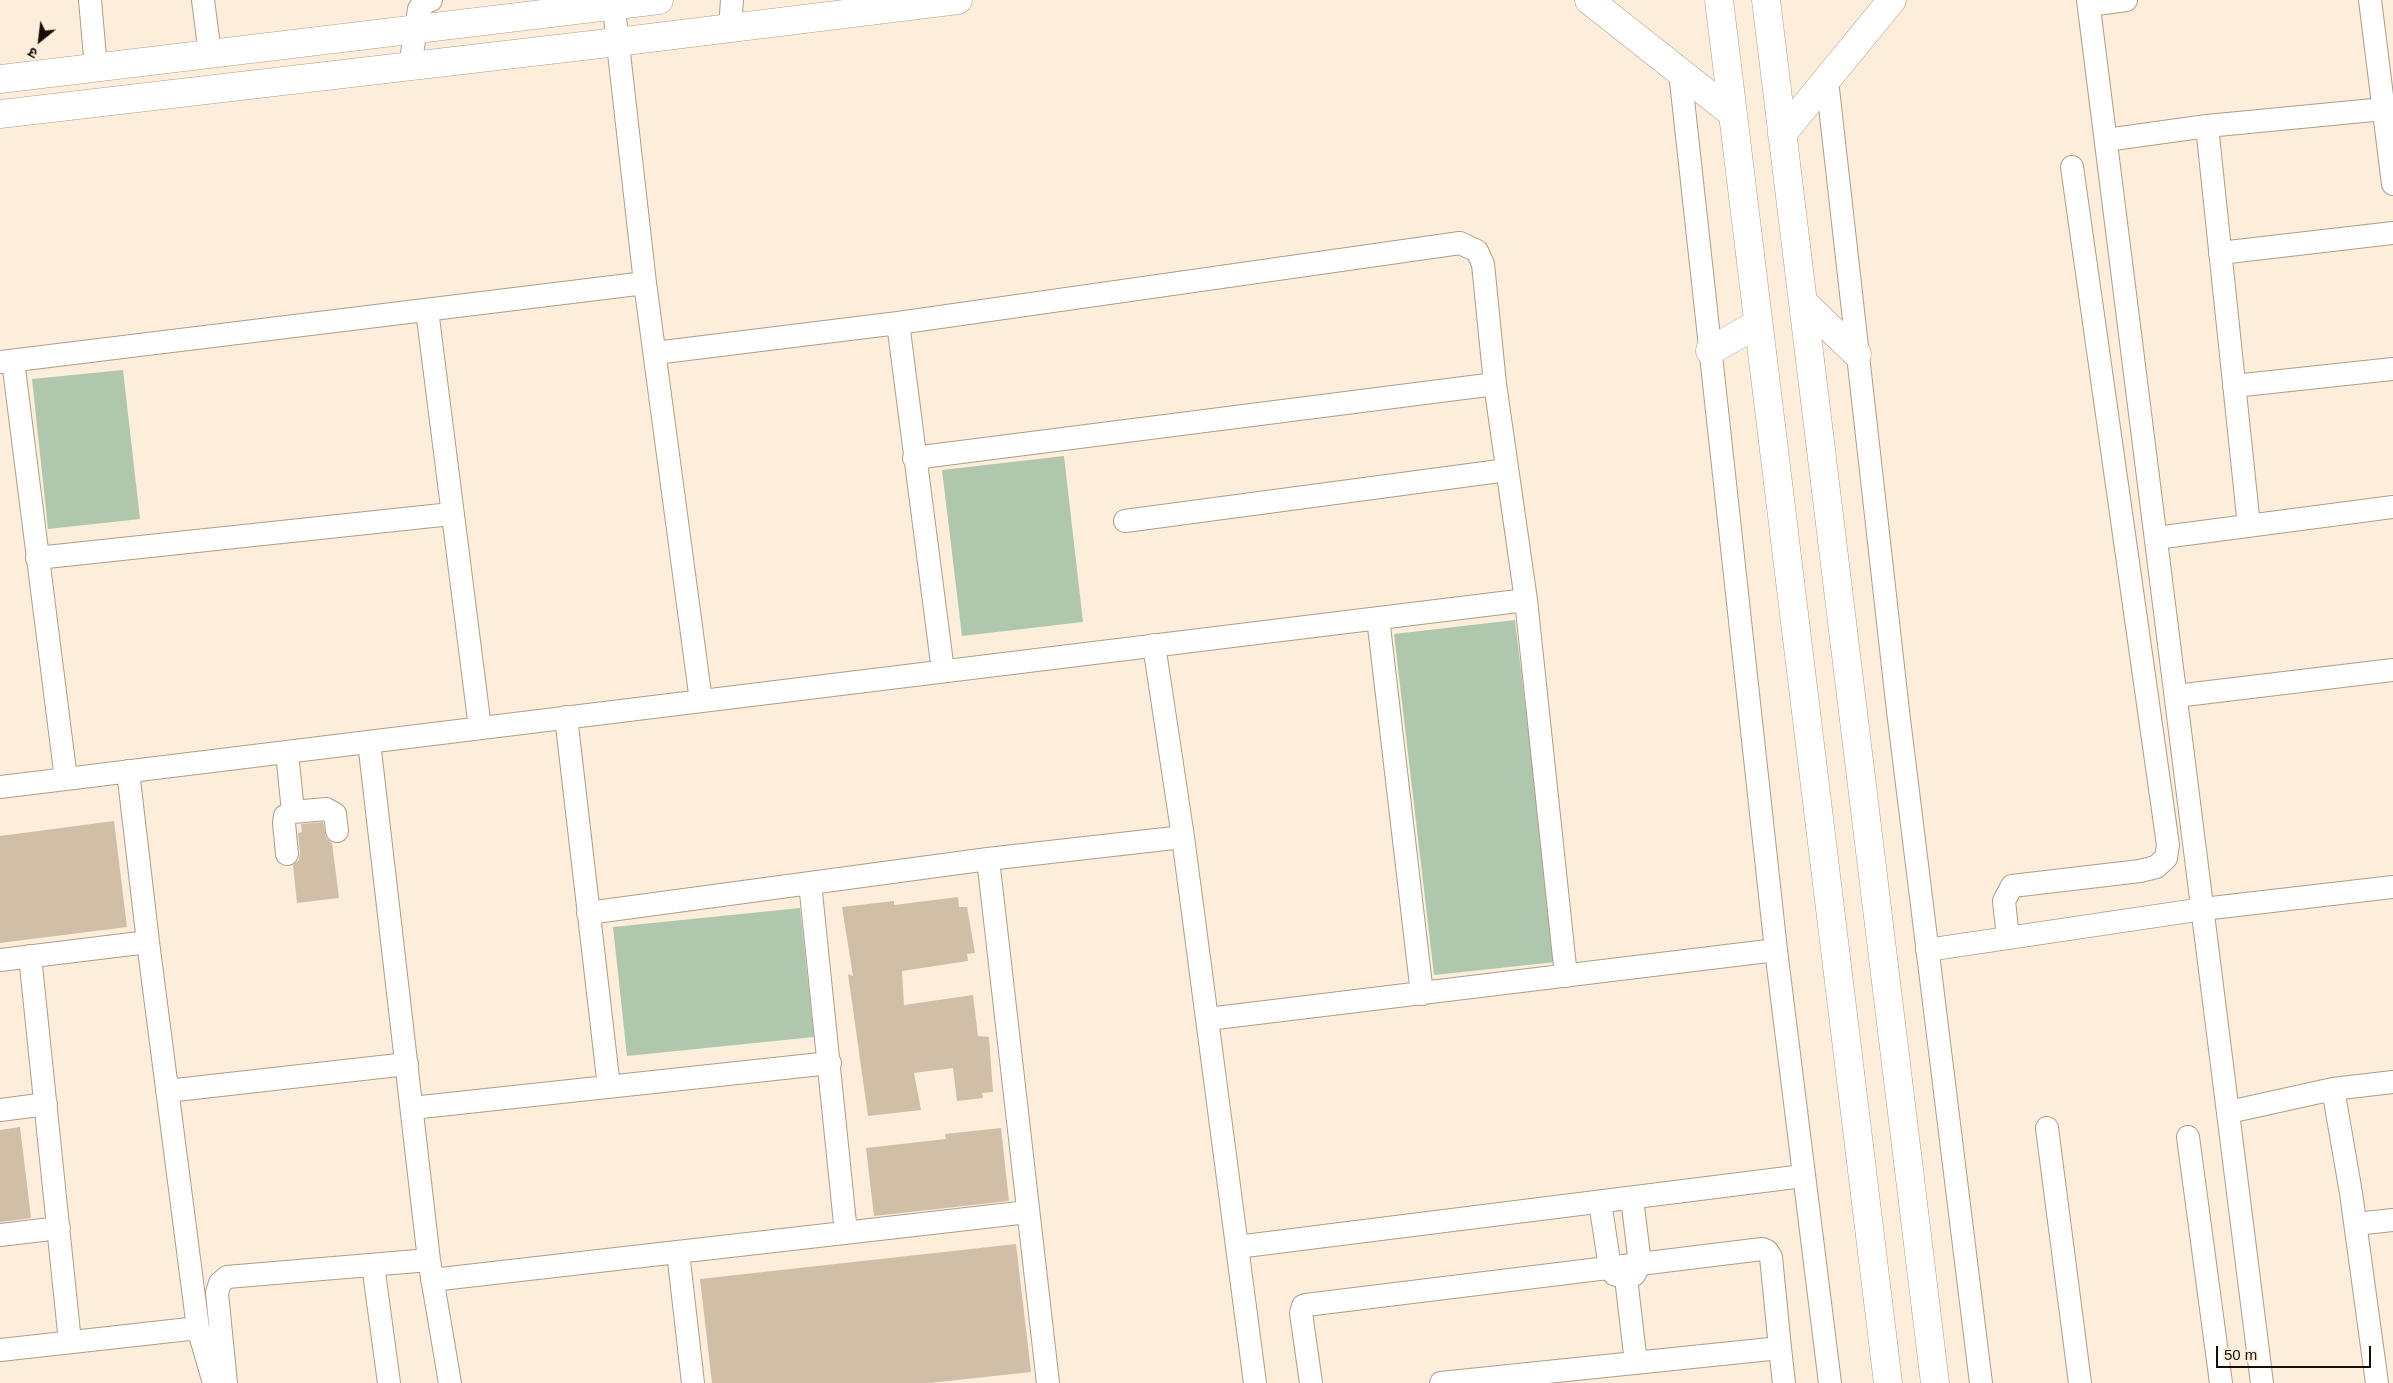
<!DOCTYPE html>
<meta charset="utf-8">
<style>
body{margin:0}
#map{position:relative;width:2393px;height:1383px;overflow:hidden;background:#fceedb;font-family:Helvetica,"Noto Sans Devanagari",sans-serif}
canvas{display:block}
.north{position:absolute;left:15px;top:15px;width:50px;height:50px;-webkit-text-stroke:4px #fceedb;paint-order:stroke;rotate:209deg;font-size:14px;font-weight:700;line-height:20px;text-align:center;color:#140e06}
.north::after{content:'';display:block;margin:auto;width:18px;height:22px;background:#140e06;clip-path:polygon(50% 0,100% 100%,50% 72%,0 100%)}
.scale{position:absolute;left:2216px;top:1346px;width:155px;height:22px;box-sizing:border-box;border:2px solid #140e06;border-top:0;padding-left:6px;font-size:15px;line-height:18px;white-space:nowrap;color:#140e06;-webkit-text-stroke:4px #fceedb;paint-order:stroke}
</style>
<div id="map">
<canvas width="2393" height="1383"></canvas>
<div class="north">उ</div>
<div class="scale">50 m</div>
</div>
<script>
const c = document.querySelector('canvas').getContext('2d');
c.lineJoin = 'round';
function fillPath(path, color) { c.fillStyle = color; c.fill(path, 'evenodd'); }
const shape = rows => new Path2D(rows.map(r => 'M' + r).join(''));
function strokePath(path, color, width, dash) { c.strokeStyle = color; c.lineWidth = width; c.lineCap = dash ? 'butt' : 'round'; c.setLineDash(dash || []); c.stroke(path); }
const green = shape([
 [123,370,140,519,48,529,32,379],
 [1064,456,1083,622,962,636,942,470],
 [1515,620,1556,962,1434,975,1394,634],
 [800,908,814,1037,627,1056,613,927]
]);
const building = shape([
 [114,821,127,927,0,943,0,836],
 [323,822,326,838,332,843,339,898,297,903,293,865,299,860,300,853,298,833,302,832,301,824],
 [958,897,959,907,967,907,975,953,967,954,968,961,902,971,904,1005,973,995,978,1036,989,1037,993,1092,982,1093,983,1098,957,1101,953,1068,914,1073,921,1110,868,1116,848,974,853,976,842,907,894,901,894,905],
 [20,1127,31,1218,0,1222,0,1130],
 [1001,1128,1009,1201,874,1216,866,1148,946,1139,945,1134],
 [1016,1244,1031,1372,930,1383,712,1383,700,1279]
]);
const minor = shape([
 [90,0,96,68],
 [203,0,210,54],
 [613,0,645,283,701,701],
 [2088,0,2262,1383],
 [2370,0,2393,184],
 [2089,5,2126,0],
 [730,28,732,0],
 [410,66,419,9,427,1,431,0],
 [1680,72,1776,950,1830,1383],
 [1827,80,1898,711,1981,1383],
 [2106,140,2207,126],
 [2220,253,2393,233],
 [427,310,480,728],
 [898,323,943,671],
 [655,353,898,323,1460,243,1477,251,1483,264,1495,384,1526,600,1566,976],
 [13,361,66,779],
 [0,362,645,283],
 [2234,386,2393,369],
 [914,458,1495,384],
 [1125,521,1507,470],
 [2249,526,2207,126,2384,109],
 [2156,538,2393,507],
 [37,558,451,514],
 [1378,618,1422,994],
 [1154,645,1183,837,1255,1383],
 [2176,696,2393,670],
 [566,717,609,1087],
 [369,742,429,1260,450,1383],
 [287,752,293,812],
 [128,771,148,942,198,1328,214,1383],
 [0,787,1526,600],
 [287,854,284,823,285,816,293,812,326,809,335,814,337,831],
 [988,859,1048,1383],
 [810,883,846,1233],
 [588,913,988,859,1183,837],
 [2008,938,2004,901,2012,886,2140,871,2156,867,2166,858,2168,845,2072,167],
 [1927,950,2203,909,2393,887],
 [30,956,70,1342],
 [0,960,148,942],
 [1208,1019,1776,950],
 [167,1091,407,1064],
 [412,1108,830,1063],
 [0,1110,46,1104],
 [2229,1112,2333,1089],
 [2047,1128,2080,1383],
 [2188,1137,2221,1383],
 [1600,1202,1610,1268,1614,1274,1626,1278,1634,1275,1640,1264,1632,1198],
 [2356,1224,2393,1220],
 [0,1235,59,1228],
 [1237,1247,1803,1176],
 [678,1252,693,1383],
 [373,1265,389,1383],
 [1626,1278,1636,1363],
 [432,1280,1028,1212],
 [0,1350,198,1328],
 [226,1383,217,1293,220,1283,227,1277,429,1260],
 [1311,1383,1301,1313,1303,1306,1306,1305,1762,1249,1767,1251,1771,1257,1780,1348],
 [1441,1383,1780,1348,1784,1383],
 [2377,1383,2351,1193,2333,1089,2393,1082]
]);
const major = shape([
 [1589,0,1732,113],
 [1719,0,1888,1383],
 [1766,0,1935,1383],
 [0,79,659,0],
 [0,114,617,42,958,0],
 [1782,134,1892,0],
 [1804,303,1857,354],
 [1710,351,1757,324]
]);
fillPath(green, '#afc8ad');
fillPath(building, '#d0bea7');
strokePath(minor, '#ae9d87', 24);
strokePath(major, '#ae9d87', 29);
strokePath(minor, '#fff', 22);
strokePath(major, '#fff', 28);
</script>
